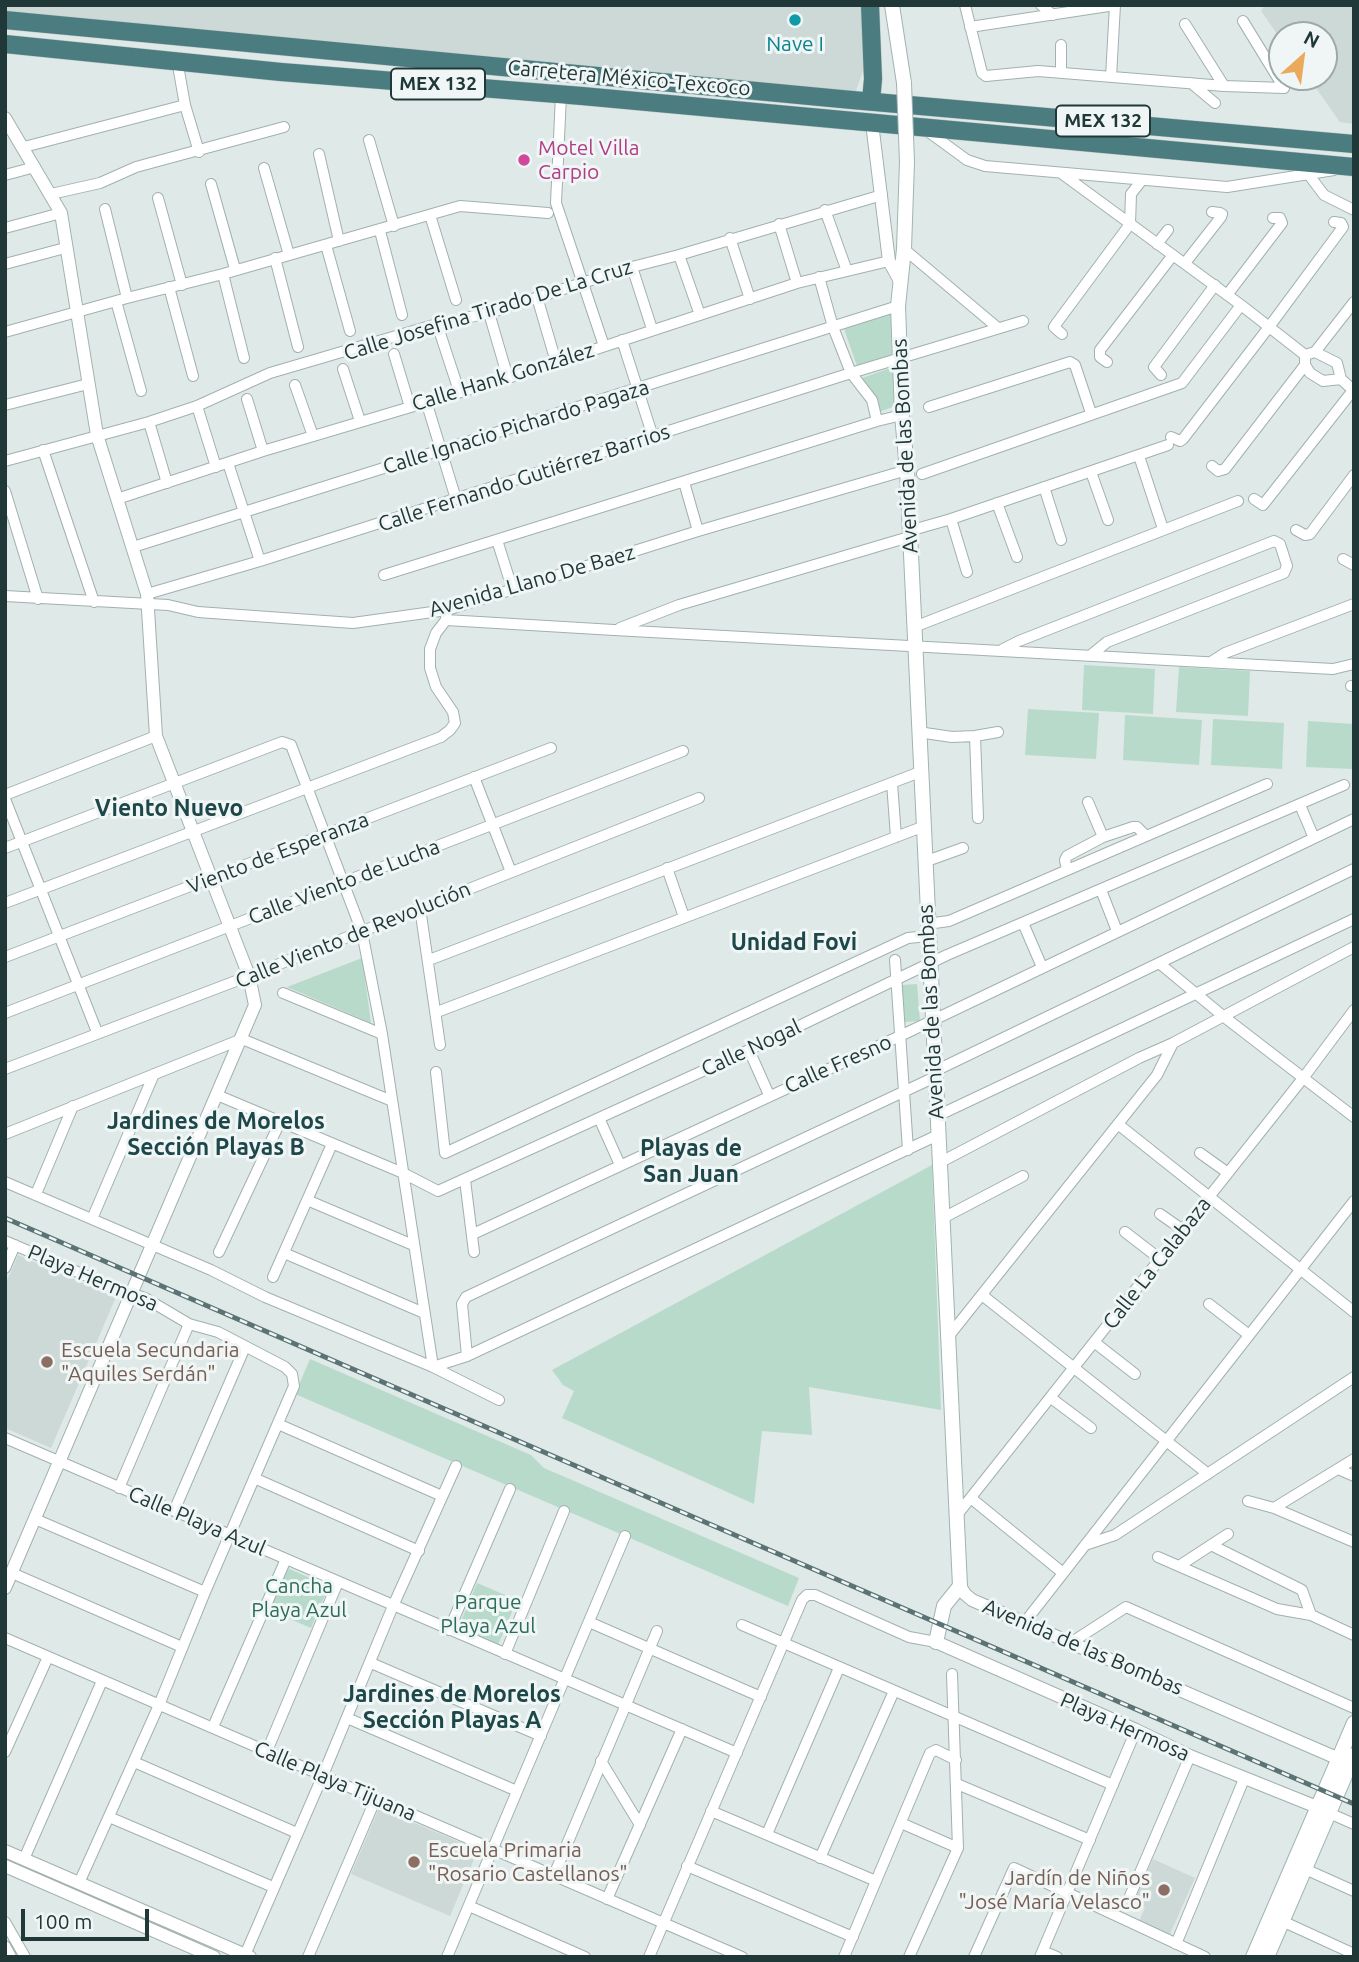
<!DOCTYPE html>
<meta charset="utf-8">
<style>
body{margin:0}
#map{position:relative;width:1359px;height:1962px;overflow:hidden;background:#dfe9e8;font-family:Ubuntu,sans-serif}
canvas{display:block}
.frame{position:absolute;inset:0;border:7px solid #213838;pointer-events:none}
.north{position:absolute;left:1268px;top:21px;width:70px;height:70px;box-sizing:border-box;background:#eff6f5;border:2px solid #9daaa9;border-radius:50%;rotate:28deg;font-size:19px;font-weight:700;line-height:28px;text-align:center;color:#213838}
.north::after{content:'';display:block;margin:auto;width:24px;height:32px;background:#eba95b;clip-path:polygon(50% 0,100% 100%,50% 72%,0 100%)}
.scale{position:absolute;left:21px;top:1909px;width:128px;height:32px;box-sizing:border-box;border:4px solid #213838;border-top:0;padding-left:9px;font-size:21px;line-height:24px;white-space:nowrap;color:#213838;-webkit-text-stroke:5px #eff6f5;paint-order:stroke}
</style>
<div id="map">
<canvas width="1359" height="1962"></canvas>
<div class="frame"></div>
<div class="north">N</div>
<div class="scale">100 m</div>
</div>
<script>
const c = document.querySelector('canvas').getContext('2d');
c.lineJoin = 'round';
function fillPath(path, color) { c.fillStyle = color; c.fill(path, 'evenodd'); }
const shape = rows => new Path2D(rows.map(r => 'M' + r).join(''));
function strokePath(path, color, width, dash) { c.strokeStyle = color; c.lineWidth = width; c.lineCap = dash ? 'butt' : 'round'; c.setLineDash(dash || []); c.stroke(path); }
function label(font, color, halo, rows, align = 'center') {
  c.font = font + ' Ubuntu,sans-serif'; c.lineWidth = 6; c.setLineDash([]); c.textBaseline = 'middle'; c.strokeStyle = halo; c.fillStyle = color; for (const [text, x, y, turn = 0] of rows) {
    c.save(); c.translate(x, y); c.rotate((+turn || 0) * Math.PI / 180); c.textAlign = isNaN(turn) ? turn : align; if (halo) c.strokeText(text, 0, 0); c.fillText(text, 0, 0); c.restore();
  }
}
const built = shape([
 [5,5,868,5,869,54,853,99,5,13],
 [1265,5,1354,5,1354,124,1340,122,1308,77,1324,77,1324,35,1282,35,1282,41,1261,11],
 [18,1255,116,1297,51,1448,5,1428,5,1285],
 [379,1808,478,1850,450,1916,351,1874],
 [1153,1859,1195,1878,1169,1936,1138,1923,1145,1908,1134,1902]
]);
const green = shape([
 [891,312,892,360,858,369,843,326],
 [893,367,898,405,876,413,862,378],
 [1084,665,1155,669,1153,714,1082,710],
 [1179,667,1250,671,1248,716,1176,712],
 [1028,709,1099,713,1096,759,1025,755],
 [1125,715,1202,720,1199,765,1123,760],
 [1213,719,1284,723,1282,769,1211,765],
 [1308,721,1354,724,1354,769,1306,767],
 [362,958,371,1023,287,987],
 [917,984,920,1021,905,1022,902,985],
 [932,1165,941,1410,809,1387,812,1435,762,1431,754,1504,562,1418,574,1391,563,1385,552,1370],
 [310,1359,531,1455,544,1468,799,1578,788,1606,295,1394],
 [287,1568,329,1586,311,1628,269,1610],
 [477,1583,517,1600,498,1645,458,1628]
]);
const minor = shape([
 [965,5,982,73,986,76,1038,71,1224,86,1284,88,1243,21],
 [1041,5,1053,15],
 [1185,24,1224,86],
 [970,27,1115,5],
 [1061,45,1061,73],
 [177,60,185,105,199,152],
 [1111,77,1115,5],
 [1191,83,1215,103],
 [561,95,556,203,604,346],
 [926,130,967,160,985,166,1227,187,1334,170],
 [369,140,394,226],
 [24,147,185,105],
 [319,154,339,241],
 [264,168,289,255],
 [1061,173,1241,305,1305,355,1305,365,1310,373,1323,381,1341,379],
 [5,175,35,167],
 [1309,175,1324,195,1354,210],
 [211,184,235,269],
 [51,194,100,183,136,167,284,127],
 [158,198,182,285],
 [105,209,127,298],
 [825,210,847,271],
 [430,215,456,300],
 [779,224,797,283],
 [1130,224,1131,194,1142,180],
 [5,228,61,213],
 [380,231,402,315],
 [730,238,750,299],
 [1157,244,1168,230],
 [326,245,350,331],
 [904,249,998,328],
 [679,255,700,315],
 [275,258,298,347],
 [1185,263,1221,217,1222,214,1220,213,1212,212],
 [5,264,65,248],
 [632,267,652,329],
 [223,274,244,358],
 [819,277,833,327,851,373,872,400,877,421],
 [169,287,193,376],
 [1227,295,1282,223,1280,218,1273,218],
 [537,297,556,362],
 [116,301,141,391],
 [489,313,508,378],
 [437,324,459,391],
 [5,332,127,298,223,274,460,206,548,213],
 [1062,334,1054,327,1056,324,1130,224],
 [622,340,653,437],
 [1315,352,1354,302],
 [394,354,410,407],
 [1305,355,1315,352,1337,363,1341,379,1354,391],
 [1107,362,1100,357,1100,350,1173,255],
 [343,369,360,421],
 [1161,375,1154,367,1215,285],
 [295,385,313,436],
 [247,399,263,451],
 [426,401,456,499],
 [5,405,88,384],
 [197,406,216,467],
 [929,407,1070,362,1075,365,1091,413],
 [149,422,167,483],
 [1171,437,1180,441,1183,439,1269,327,1343,227,1341,223,1334,222],
 [43,450,94,602],
 [1139,456,1163,529],
 [5,461,149,422,197,406,270,373,437,324,489,313,632,267,679,255,882,195],
 [228,463,260,561],
 [1212,466,1218,471,1225,469,1305,365],
 [1091,472,1108,520],
 [922,474,1182,383,1241,305],
 [684,482,698,531],
 [1044,487,1061,540],
 [5,491,38,599],
 [117,499,263,451,508,378,797,283,889,261],
 [1254,499,1263,505,1354,389],
 [997,503,1017,557],
 [951,519,967,572],
 [1296,530,1305,535,1310,534,1354,475],
 [909,531,951,519,1168,445],
 [497,540,513,591],
 [133,547,898,306],
 [1343,559,1354,565],
 [384,575,877,421,902,415],
 [147,594,260,561,851,373,1023,321],
 [5,596,168,605,198,612,353,623,447,610,698,531,907,470],
 [447,610,446,620,614,630,1333,669,1354,664],
 [914,627,1238,501],
 [620,628,679,605,909,537],
 [1003,649,1019,641,1274,541,1280,544,1287,566,1284,573,1107,642,1091,655],
 [1211,662,1225,653,1354,604],
 [1351,686,1354,686],
 [918,732,952,737,975,736,998,732],
 [975,736,978,818],
 [474,777,511,872],
 [892,783,896,837],
 [5,795,156,736],
 [5,799,97,1032],
 [1088,802,1103,837],
 [1300,805,1314,838],
 [5,848,282,742,291,745,362,932,382,1034,433,1367],
 [924,862,963,848],
 [667,868,684,917],
 [1067,870,1065,860,1067,856,1103,837,1133,827,1137,827,1146,836],
 [1101,890,1117,931],
 [5,903,441,737,450,730,455,723,453,712,436,687,430,668,430,649,436,633,446,620],
 [420,908,440,1045],
 [1023,923,1042,967],
 [927,924,949,921,1267,784],
 [5,957,551,748],
 [429,960,920,772],
 [895,960,908,1150],
 [1159,963,1223,1016,1354,1117],
 [283,993,382,1034],
 [437,1012,922,827],
 [5,1013,683,751],
 [749,1050,769,1095],
 [5,1069,249,976,699,798],
 [935,1071,1354,869],
 [436,1072,445,1153,908,938,928,936],
 [217,1095,403,1173,438,1191,749,1050,947,955,1344,785],
 [937,1116,1354,919],
 [599,1118,620,1165],
 [1119,1125,1354,1312],
 [5,1134,242,1039,392,1101],
 [1200,1153,1228,1173],
 [939,1163,1139,1058,1173,1043,1354,947],
 [465,1180,474,1252],
 [5,1182,211,1270,265,1297,433,1367,499,1400],
 [36,1194,73,1106],
 [307,1200,413,1245],
 [1160,1214,1183,1230],
 [943,1218,1023,1176],
 [92,1219,154,1074],
 [1125,1232,1160,1259],
 [473,1234,900,1036,1354,819],
 [5,1241,115,1288,145,1298,189,1324,218,1332,285,1367,292,1374,294,1386,205,1592,159,1705,79,1883],
 [219,1252,280,1122],
 [284,1253,424,1313],
 [5,1268,15,1245],
 [273,1277,332,1144],
 [982,1295,1208,1474],
 [1209,1304,1249,1335],
 [948,1337,1157,1075,1173,1043],
 [1094,1342,1135,1374],
 [467,1356,462,1304,466,1297,935,1077],
 [433,1367,467,1356,938,1135],
 [1051,1398,1091,1428],
 [278,1424,442,1496],
 [5,1438,737,1753],
 [1338,1469,1354,1476],
 [254,1478,419,1551],
 [119,1488,189,1324],
 [972,1499,1063,1573],
 [1248,1501,1274,1508,1354,1542],
 [1274,1508,1354,1459],
 [174,1511,245,1347],
 [957,1515,1304,1077,1354,1010],
 [35,1519,205,1592],
 [1085,1545,1115,1535,1354,1377],
 [1211,1545,1302,1590,1311,1615],
 [1158,1557,1277,1609,1311,1615,1354,1635],
 [1179,1566,1228,1534],
 [12,1573,182,1647],
 [589,1622,761,1697],
 [1025,1622,1354,1201],
 [742,1625,1113,1785],
 [449,1630,510,1489],
 [5,1638,742,1957],
 [1072,1642,1126,1607,1354,1708],
 [505,1654,564,1511],
 [371,1663,541,1736],
 [347,1718,517,1791],
 [213,1727,286,1559],
 [267,1751,338,1582],
 [5,1752,48,1657],
 [601,1761,640,1825],
 [134,1762,297,1833],
 [957,1784,1090,1840],
 [711,1811,876,1881],
 [1329,1813,1354,1824],
 [109,1817,273,1887],
 [901,1823,958,1848],
 [767,1834,839,1668],
 [820,1858,894,1691],
 [24,1859,102,1681],
 [687,1866,853,1937],
 [1305,1869,1354,1891],
 [554,1875,657,1631],
 [1130,1896,1190,1756],
 [607,1899,682,1729],
 [469,1906,585,1957],
 [1282,1921,1354,1954],
 [5,1922,25,1957],
 [1176,1944,1244,1779],
 [5,1946,11,1957],
 [1043,1951,1057,1957],
 [245,1955,323,1775,393,1606,456,1466],
 [308,1957,376,1798],
 [447,1957,625,1536],
 [649,1957,802,1600,807,1595,815,1595,909,1637,936,1642],
 [844,1957,930,1753,936,1750,956,1760],
 [909,1957,958,1848,952,1674],
 [974,1957,1014,1868,1205,1957],
 [1040,1957,1136,1730]
]);
const tertiary = shape([
 [5,118,61,213,97,435,147,594,156,736,249,976,255,1005,5,1588],
 [872,123,889,261,900,281],
 [960,1586,965,1594,972,1600,1346,1762],
 [936,1642,1136,1730,1190,1756,1317,1807],
 [5,1851,250,1957],
 [5,1866,214,1957]
]);
const secondary = shape([
 [892,5,904,83],
 [907,162,904,249,898,306,902,415,907,470,960,1586,944,1606,936,1642],
 [1253,1957,1354,1723],
 [1267,1957,1354,1755]
]);
const trunk = shape([
 [870,5,873,79,871,101],
 [5,20,852,100,1354,144],
 [5,44,281,72,582,96,1354,167]
]);
const rail = shape([
 [5,1218,1354,1804]
]);
const secondaryBridge = shape([
 [904,83,907,162]
]);
const markers = [
 [795,20,7,"#0f9aa8"],
 [524,160,7,"#d1479c"],
 [47,1362,7,"#8d6e63"],
 [414,1862,7,"#8d6e63"],
 [1164,1890,7,"#8d6e63"]
];
const shields = [
 [438,84,94],
 [1103,121,94]
];
const shieldNames = [
 ["MEX 132",438,84],
 ["MEX 132",1103,121]
];
const cultureNames = [
 ["Nave I",795,44]
];
const streetNames = [
 ["Carretera México-Texcoco",629,78,5],
 ["Calle Josefina Tirado De La Cruz",488,310,-17],
 ["Calle Hank González",503,377,-17],
 ["Calle Ignacio Pichardo Pagaza",516,427,-17],
 ["Avenida de las Bombas",905,446,-93],
 ["Calle Fernando Gutiérrez Barrios",524,478,-18],
 ["Avenida Llano De Baez",532,581,-16],
 ["Viento de Esperanza",278,853,-21],
 ["Calle Viento de Lucha",344,882,-21],
 ["Calle Viento de Revolución",353,935,-22],
 ["Avenida de las Bombas",931,1012,-93],
 ["Calle Nogal",751,1048,-25],
 ["Calle Fresno",838,1064,-24],
 ["Calle La Calabaza",1157,1263,-52],
 ["Playa Hermosa",93,1278,23],
 ["Calle Playa Azul",197,1521,23],
 ["Avenida de las Bombas",1083,1647,23],
 ["Playa Hermosa",1125,1727,24],
 ["Calle Playa Tijuana",335,1781,23]
];
const hotelNames = [
 ["Motel Villa",538,148],
 ["Carpio",538,172]
];
const educationNames = [
 ["Escuela Secundaria",61,1350],
 ["\"Aquiles Serdán\"",61,1374],
 ["Escuela Primaria",428,1850],
 ["\"Rosario Castellanos\"",428,1874],
 ["Jardín de Niños",1150,1878,"right"],
 ["\"José María Velasco\"",1150,1902,"right"]
];
const parkNames = [
 ["Cancha",299,1586],
 ["Playa Azul",299,1610],
 ["Parque",488,1602],
 ["Playa Azul",488,1626]
];
const neighbourhoodNames = [
 ["Viento Nuevo",169,808],
 ["Unidad Fovi",794,942],
 ["Jardines de Morelos",216,1121],
 ["Sección Playas B",216,1147],
 ["Playas de",691,1148],
 ["San Juan",691,1174],
 ["Jardines de Morelos",452,1694],
 ["Sección Playas A",452,1720]
];
fillPath(built, '#cdd9d7');
fillPath(green, '#b8dacb');
strokePath(minor, '#a2b0b0', 12);
strokePath(tertiary, '#a2b0b0', 14);
strokePath(secondary, '#9fb4b3', 16);
strokePath(trunk, '#bcc3c3', 19);
strokePath(minor, '#fff', 10);
strokePath(tertiary, '#fff', 12);
strokePath(secondary, '#fff', 14);
strokePath(trunk, '#4a7c80', 18);
strokePath(rail, '#5b7374', 5);
strokePath(rail, '#eff6f5', 2.5, [8]);
strokePath(secondaryBridge, '#9fb4b3', 16, []);
strokePath(secondaryBridge, '#fff', 14);
for (const [x, y, r, color] of markers) { const dot = new Path2D(); dot.arc(x, y, r, 0, 2 * Math.PI); c.fillStyle = color; c.fill(dot); strokePath(dot, '#eff6f5', 2.5); }
for (const [x, y, w] of shields) { const box = new Path2D(); box.roundRect(x - w / 2, y - 15.5, w, 31, 5); c.fillStyle = '#eff6f5'; c.fill(box); strokePath(box, '#213838', 2); }
label('bold 19px', '#213838', null, shieldNames);
label('21px', '#0d838f', '#eff6f5', cultureNames);
label('21px', '#213838', '#eff6f5', streetNames);
label('21px', '#b23c85', '#eff6f5', hotelNames, 'left');
label('21px', '#785e54', '#eff6f5', educationNames, 'left');
label('21px', '#2d6d59', '#eff6f5', parkNames);
label('bold 23px', '#1e4749', '#eff6f5', neighbourhoodNames);
</script>
